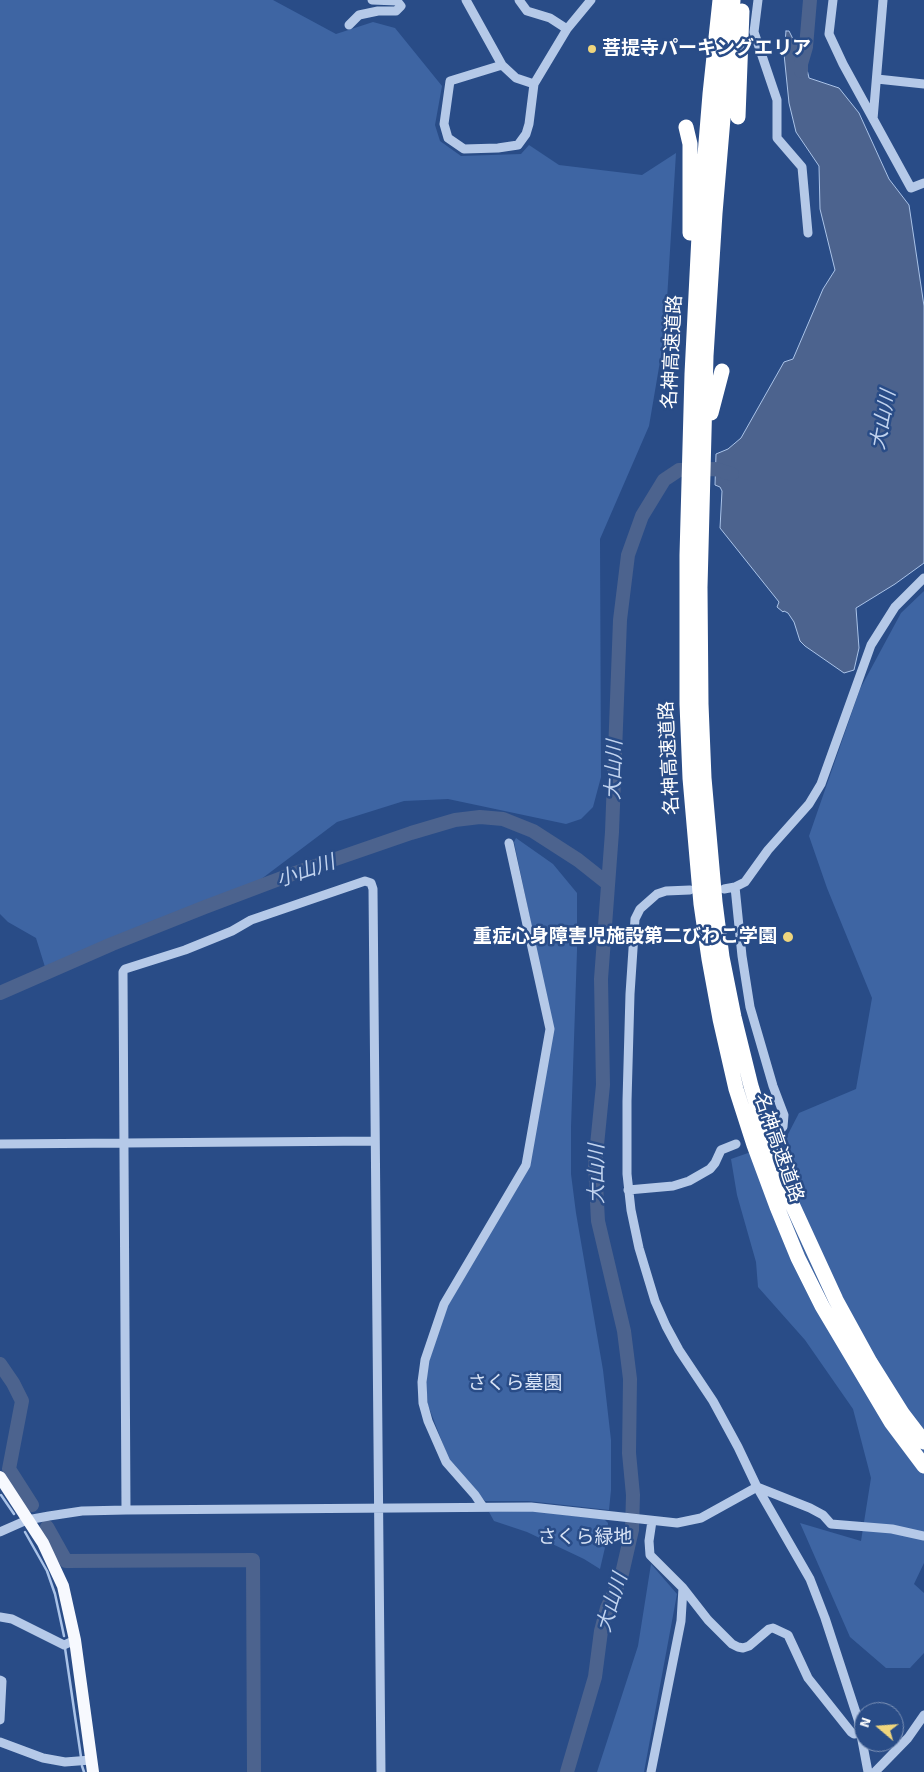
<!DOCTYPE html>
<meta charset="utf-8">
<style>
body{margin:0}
#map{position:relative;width:924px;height:1772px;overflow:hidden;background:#294c87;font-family:Signika,sans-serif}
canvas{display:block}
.north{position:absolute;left:854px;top:1702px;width:50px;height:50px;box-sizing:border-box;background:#294c87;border:1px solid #7f94b7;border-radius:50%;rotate:288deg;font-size:14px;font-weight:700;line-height:20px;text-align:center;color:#fff}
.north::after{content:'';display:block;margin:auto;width:18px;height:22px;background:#efd57d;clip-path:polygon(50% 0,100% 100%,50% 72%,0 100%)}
</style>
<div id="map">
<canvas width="924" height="1772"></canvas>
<div class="north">N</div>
</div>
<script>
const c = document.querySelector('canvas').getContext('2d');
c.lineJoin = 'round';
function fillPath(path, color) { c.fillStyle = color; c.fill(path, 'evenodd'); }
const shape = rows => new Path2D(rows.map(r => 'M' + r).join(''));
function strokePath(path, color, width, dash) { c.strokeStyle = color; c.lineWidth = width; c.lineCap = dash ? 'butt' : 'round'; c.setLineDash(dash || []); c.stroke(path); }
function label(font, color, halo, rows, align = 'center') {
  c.font = font + ' Signika,"Noto Sans JP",sans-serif'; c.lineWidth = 5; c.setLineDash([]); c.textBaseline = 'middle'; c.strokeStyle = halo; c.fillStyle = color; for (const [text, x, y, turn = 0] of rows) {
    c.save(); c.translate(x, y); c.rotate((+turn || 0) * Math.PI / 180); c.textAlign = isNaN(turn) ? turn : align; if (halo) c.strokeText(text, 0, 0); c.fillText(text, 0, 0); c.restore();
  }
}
const green = shape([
 [0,0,273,0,336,34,373,22,395,28,442,86,435,125,440,141,461,156,521,154,529,145,559,165,642,175,676,153,665,332,649,426,600,539,601,777,593,807,581,819,566,824,448,799,404,801,337,822,256,883,45,967,36,938,8,922,0,914],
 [924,591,924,1563,914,1584,924,1593,924,1653,910,1668,886,1668,850,1637,800,1523,861,1541,871,1478,853,1409,805,1340,758,1287,756,1262,737,1195,731,1159,785,1140,799,1113,856,1089,872,998,827,888,809,836,860,689,901,613],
 [516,838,553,864,577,893,577,951,571,1127,571,1174,576,1213,603,1370,611,1440,611,1490,609,1510,528,1501,485,1501,449,1460,428,1405,426,1384,428,1364,447,1307,530,1164,553,1029,514,842],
 [531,1511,604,1519,608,1523,607,1539,600,1569,584,1559,527,1532,494,1521,489,1512],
 [651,1564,677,1594,644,1772,597,1772,638,1646]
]);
const water = shape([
 [786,31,789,31,794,41,802,48,809,78,839,88,859,113,889,179,909,205,924,306,924,563,895,584,856,608,859,648,854,670,844,673,805,646,800,641,794,622,788,613,784,611,783,612,777,607,779,602,720,528,722,491,720,487,715,485,716,454,728,449,741,438,784,362,793,359,823,289,835,270,820,209,819,166,796,132,789,103,784,54,786,31]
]);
const stream = shape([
 [1,1495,14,1514],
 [25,1532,47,1571,55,1594,64,1636],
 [65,1648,81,1757],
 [82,1766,84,1772]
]);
const river = shape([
 [801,71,801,64,806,47,810,0],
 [0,993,112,944,205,907,295,873,411,833,455,820,480,817,503,819,533,831,578,860,607,883],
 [0,1364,13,1383,22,1401,9,1469,32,1505],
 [47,1527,66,1561,253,1560,254,1772],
 [567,1772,595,1677,601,1631,607,1608,621,1578,632,1530,633,1495,629,1453,630,1379,624,1331,598,1221,595,1165,603,1085,601,979,612,832,620,620,628,555,642,516,664,480,679,470,715,469,732,474]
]);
const minor = shape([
 [466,0,502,65,516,78,534,84],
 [519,0,527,11,550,18,567,29],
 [758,0,754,32,777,100,777,138,802,167,808,233],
 [833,0,829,34,843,64,911,188,924,183],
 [349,25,359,15,378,11,396,11,401,6,397,1,372,0],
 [502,65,450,81,444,124,448,138,464,149,498,148,518,145,526,134,529,124,534,84,567,29,591,0],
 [877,79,924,84],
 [873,119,883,0],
 [735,887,742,956,750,1007,773,1086,784,1115,783,1127,776,1131],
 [724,889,735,887,745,882,768,850,809,804,821,784,871,645,895,607,924,578],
 [690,890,666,891,657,894,640,909,635,919,630,994,627,1101,627,1174,631,1210,639,1248,655,1301,666,1326,679,1350,713,1401,738,1447,757,1487,810,1579,825,1618,858,1719,868,1772],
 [0,1144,375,1141],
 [628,1190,673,1186,689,1181,710,1169,715,1163,721,1150,736,1144],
 [483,1507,475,1495,446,1462,428,1421,423,1403,422,1382,425,1360,444,1304,526,1165,550,1029,509,843],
 [126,1510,123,972,125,969,185,950,232,931,251,920,365,881,371,883,373,889,381,1772],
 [652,1521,649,1541,650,1555,683,1588,708,1620,732,1644,738,1647,743,1648,749,1646,769,1629,773,1628,788,1635,808,1678,851,1732,854,1734,860,1733],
 [0,1532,27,1520,49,1516,82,1511,126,1510,531,1507,677,1523,701,1518,757,1487,810,1508,823,1515,831,1524,892,1529,924,1536],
 [0,1617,12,1619,64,1645,75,1640],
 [0,1680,2,1681,0,1720],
 [0,1742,43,1758,65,1762,91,1760],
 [651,1772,681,1621,683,1588],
 [875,1772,908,1738,924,1715]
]);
const major = shape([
 [0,1477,43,1543,63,1586,75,1640,93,1772]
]);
const highway = shape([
 [720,0,710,94,700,216,692,374,687,555,687,704,690,778,701,904,709,959,720,1019,736,1089,754,1145,777,1207,798,1258,822,1306,891,1422,924,1466],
 [733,0,715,213,706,356,700,587,701,704,704,778,715,902,722,957,734,1017,751,1086,768,1141,791,1202,836,1300,870,1362,902,1413,924,1442],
 [738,117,742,11],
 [686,127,690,144,690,233],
 [711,413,722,371]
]);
const markers = [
 [592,49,5,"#efd57d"],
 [788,937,6,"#efd57d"]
];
const poiNames = [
 ["菩提寺パーキングエリア",602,49],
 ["重症心身障害児施設第二びわこ学園",777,937,"right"]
];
const streetNames = [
 ["名神高速道路",673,352,-87],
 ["名神高速道路",670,758,-93],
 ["名神高速道路",778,1148,71]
];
const parkNames = [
 ["さくら墓園",515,1384],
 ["さくら緑地",585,1538]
];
const waterNames = [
 ["大山川",884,420,-79],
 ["大山川",615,770,-88],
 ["小山川",306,872,-19],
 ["大山川",598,1174,-90],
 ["大山川",613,1603,-73]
];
fillPath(green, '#3e65a3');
fillPath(water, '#4c638e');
strokePath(water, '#aac3e8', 1);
strokePath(stream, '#aac3e8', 2.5);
strokePath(river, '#4c638e', 14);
strokePath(minor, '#b5c9e8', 9);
strokePath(major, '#f7f9fe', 12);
strokePath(highway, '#fff', 15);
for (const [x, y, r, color] of markers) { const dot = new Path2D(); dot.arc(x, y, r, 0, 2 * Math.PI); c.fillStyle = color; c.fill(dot); strokePath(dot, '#294c87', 2); }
label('bold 19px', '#fff', '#294c87', poiNames, 'left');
label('19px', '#fff', '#294c87', streetNames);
label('19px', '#d9e4f6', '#294c87', parkNames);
label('italic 20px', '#c1d3ef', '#294c87', waterNames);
</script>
